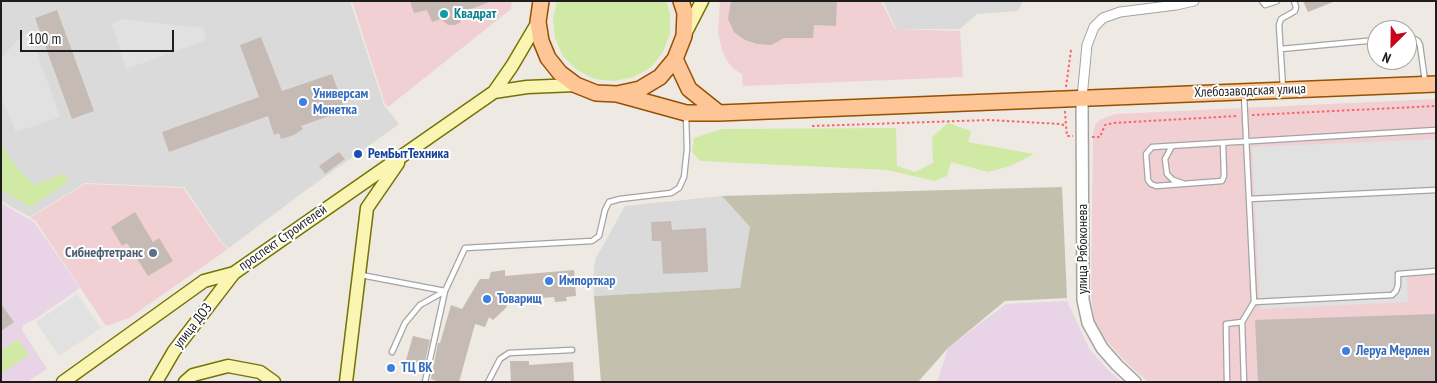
<!DOCTYPE html>
<meta charset="utf-8">
<style>
body{margin:0}
#map{position:relative;width:1437px;height:383px;overflow:hidden;background:#eee9e2;font-family:"PT Sans Narrow",sans-serif}
canvas{display:block}
.frame{position:absolute;inset:0;border:2px solid #1d1d1d;pointer-events:none}
.north{position:absolute;left:1367px;top:20px;width:50px;height:50px;box-sizing:border-box;background:#fff;border:1px solid #a5a5a5;border-radius:50%;rotate:203deg;font-size:14px;font-weight:700;line-height:20px;text-align:center;color:#1d1d1d}
.north::after{content:'';display:block;margin:auto;width:18px;height:22px;background:#c90019;clip-path:polygon(50% 0,100% 100%,50% 72%,0 100%)}
.scale{position:absolute;left:20px;top:30px;width:154px;height:22px;box-sizing:border-box;border:2px solid #1d1d1d;border-top:0;padding-left:6px;font-size:15px;line-height:18px;white-space:nowrap;color:#1d1d1d;-webkit-text-stroke:4px #fff;paint-order:stroke}
</style>
<div id="map">
<canvas width="1437" height="383"></canvas>
<div class="frame"></div>
<div class="north">N</div>
<div class="scale">100 m</div>
</div>
<script>
const c = document.querySelector('canvas').getContext('2d');
c.lineJoin = 'round';
function fillPath(path, color) { c.fillStyle = color; c.fill(path, 'evenodd'); }
const shape = rows => new Path2D(rows.map(r => 'M' + r).join(''));
function strokePath(path, color, width, dash) { c.strokeStyle = color; c.lineWidth = width; c.lineCap = dash ? 'butt' : 'round'; c.setLineDash(dash || []); c.stroke(path); }
function label(font, color, halo, rows, align = 'center') {
  c.font = font + ' "PT Sans Narrow",sans-serif'; c.lineWidth = 4; c.setLineDash([]); c.textBaseline = 'middle'; c.strokeStyle = halo; c.fillStyle = color; for (const [text, x, y, turn = 0] of rows) {
    c.save(); c.translate(x, y); c.rotate((+turn || 0) * Math.PI / 180); c.textAlign = isNaN(turn) ? turn : align; if (halo) c.strokeText(text, 0, 0); c.fillText(text, 0, 0); c.restore();
  }
}
const residential = shape([
 [1,1,350,1,384,105,399,124,309,188,229,248,223,244,184,187,85,183,30,217,1,201],
 [883,1,1023,1,1018,11,977,14,960,29,896,29],
 [722,196,750,227,740,288,594,296,593,280,595,260,625,206]
]);
const commercial = shape([
 [352,1,512,1,511,9,388,107,385,104],
 [720,1,881,1,895,29,960,31,963,77,743,86,742,74,735,70,727,61,722,50,718,33],
 [1436,99,1436,382,1148,382,1130,366,1100,334,1094,320,1091,295,1093,133,1095,125,1099,120,1115,114],
 [85,184,183,188,222,244,228,249,129,318,106,326,35,220,30,218]
]);
const industrial = shape([
 [1,203,34,222,80,288,37,318,23,325,22,330,47,369,27,382,1,382],
 [1067,301,1090,350,1110,372,1122,382,937,382,948,348,1006,304]
]);
const construction = shape([
 [1062,187,1067,298,1005,301,948,348,918,382,601,382,594,296,740,288,750,227,722,196]
]);
const grass = shape([
 [557,1,666,1,670,13,670,33,663,52,651,67,634,77,614,81,595,79,577,70,563,56,555,38,553,19],
 [948,123,971,131,968,142,1034,154,1010,166,988,172,951,162,947,176,935,181,887,170,700,161,692,152,694,138,722,129,896,128,897,166,915,172,933,163,932,137],
 [1,143,16,167,34,185,63,174,69,181,31,207,1,190],
 [18,339,29,355,1,374,1,350]
]);
const parking = shape([
 [121,19,203,28,206,40,126,69,112,24],
 [29,30,60,117,16,132,1,98,1,59,17,40],
 [1436,139,1436,275,1407,277,1408,302,1260,309,1252,147],
 [77,294,101,328,59,356,36,322]
]);
const building = shape([
 [410,1,490,1,490,2,457,14,461,22,455,25,448,25,441,19,432,22,427,10,414,13],
 [731,1,837,1,836,26,814,25,813,38,784,38,771,45,757,44,745,40,734,32,728,19],
 [1303,1,1333,1,1333,2,1308,12],
 [57,10,94,111,72,119,35,18],
 [261,37,282,91,332,74,344,107,337,113,301,126,303,129,294,135,281,139,279,133,274,135,268,116,169,152,162,132,259,97,240,45],
 [339,152,345,159,325,174,319,166],
 [135,212,153,242,159,238,173,261,148,276,127,243,122,246,111,227],
 [671,221,672,230,706,228,708,272,663,274,661,241,652,241,651,222],
 [505,270,505,276,574,270,576,296,566,297,567,301,555,302,554,297,506,301,507,307,493,320,489,317,485,327,475,324,459,382,440,382,431,379,438,343,440,343,451,305,462,309,480,279,489,279,491,272],
 [1,304,14,322,1,331],
 [1436,314,1436,382,1258,382,1255,320],
 [413,336,430,340,424,366,406,360],
 [510,361,529,361,529,365,573,362,574,382,511,382]
]);
const path = shape([
 [1066,87,1071,50],
 [1065,111,1066,126],
 [1252,115,1436,106],
 [812,126,989,120,1061,124,1066,126,1067,136,1073,136],
 [1092,137,1100,137,1105,125,1113,123,1237,116]
]);
const service = shape([
 [1262,1,1265,5,1277,1],
 [1407,37,1411,37,1418,41,1420,45,1425,81],
 [1281,49,1377,40],
 [1283,88,1279,25,1281,19,1295,11,1296,7,1294,1],
 [1223,143,1224,176,1222,181,1156,186,1151,184,1148,180,1146,154,1152,147,1436,130],
 [1172,146,1165,159,1167,174,1173,180,1182,183],
 [1249,199,1436,190],
 [361,275,445,291],
 [1254,302,1392,295,1396,291,1398,285,1398,274,1436,271],
 [1242,322,1244,382],
 [392,352,405,323,420,305,445,291],
 [425,382,445,291,465,248,592,241,599,236,605,210,609,202,620,199,671,193,679,188,684,177,687,149,686,115],
 [488,382,500,359,509,353,572,350],
 [1227,382,1226,324,1242,322,1254,302,1244,95]
]);
const minor = shape([
 [1082,98,1087,45,1094,27,1103,18,1120,12,1176,5,1194,1]
]);
const tertiary = shape([
 [1082,98,1083,300,1088,323,1102,348,1117,365,1135,382]
]);
const secondary = shape([
 [685,34,702,1],
 [494,92,527,87,576,85],
 [63,382,204,281,234,273,494,92,512,66,538,22],
 [156,382,174,351,234,273],
 [185,382,193,375,228,366,260,372,274,382],
 [346,382,367,208,398,163]
]);
const primary = shape([
 [541,1,538,22,541,41,548,58,560,73,576,85,596,93,617,94,640,89,660,77,675,59,684,36,685,13,681,1],
 [675,59,689,89,719,113],
 [617,94,686,113,719,113,1436,84]
]);
const markers = [
 [444,14,5,"#0f9aa8"],
 [303,102,5,"#3f7fe0"],
 [358,154,5,"#1a4fb4"],
 [153,253,5,"#5c6f8a"],
 [549,281,5,"#3f7fe0"],
 [487,299,5,"#3f7fe0"],
 [1346,351,5,"#3f7fe0"],
 [391,368,5,"#3f7fe0"]
];
const cultureNames = [
 ["Квадрат",454,14]
];
const streetNames = [
 ["Хлебозаводская улица",1250,91,-2],
 ["проспект Строителей",283,238,-35],
 ["улица Рябоконева",1083,249,-90],
 ["улица ДОЗ",193,326,-52]
];
const shopNames = [
 ["Универсам",313,94],
 ["Монетка",313,110],
 ["Импорткар",559,281],
 ["Товарищ",497,299],
 ["Леруа Мерлен",1356,351],
 ["ТЦ ВК",401,368]
];
const transitNames = [
 ["РемБытТехника",368,154]
];
const serviceNames = [
 ["Сибнефтетранс",143,253]
];
fillPath(residential, '#dbdada');
fillPath(commercial, '#f0d0d3');
fillPath(industrial, '#e8d4e6');
fillPath(construction, '#c3c0ad');
fillPath(grass, '#d0eaa6');
fillPath(parking, '#e1e1e1');
fillPath(building, '#c6bab5');
strokePath(service, '#a4a4a4', 7);
strokePath(minor, '#a4a4a4', 11);
strokePath(tertiary, '#a4a4a4', 14);
strokePath(secondary, '#757302', 15);
strokePath(primary, '#955100', 18);
strokePath(path, '#fd6468', 2, [2.5, 2.5]);
strokePath(service, '#fff', 4.5);
strokePath(minor, '#fff', 9);
strokePath(tertiary, '#fff', 11);
strokePath(secondary, '#fbf5b3', 12);
strokePath(primary, '#fec597', 15);
for (const [x, y, r, color] of markers) { const dot = new Path2D(); dot.arc(x, y, r, 0, 2 * Math.PI); c.fillStyle = color; c.fill(dot); strokePath(dot, '#fff', 2); }
label('bold 14px', '#0d838f', '#fff', cultureNames, 'left');
label('14px', '#1d1d1d', '#fff', streetNames);
label('bold 14px', '#366cbe', '#fff', shopNames, 'left');
label('bold 14px', '#164399', '#fff', transitNames, 'left');
label('bold 14px', '#4e5e75', '#fff', serviceNames, 'right');
</script>
